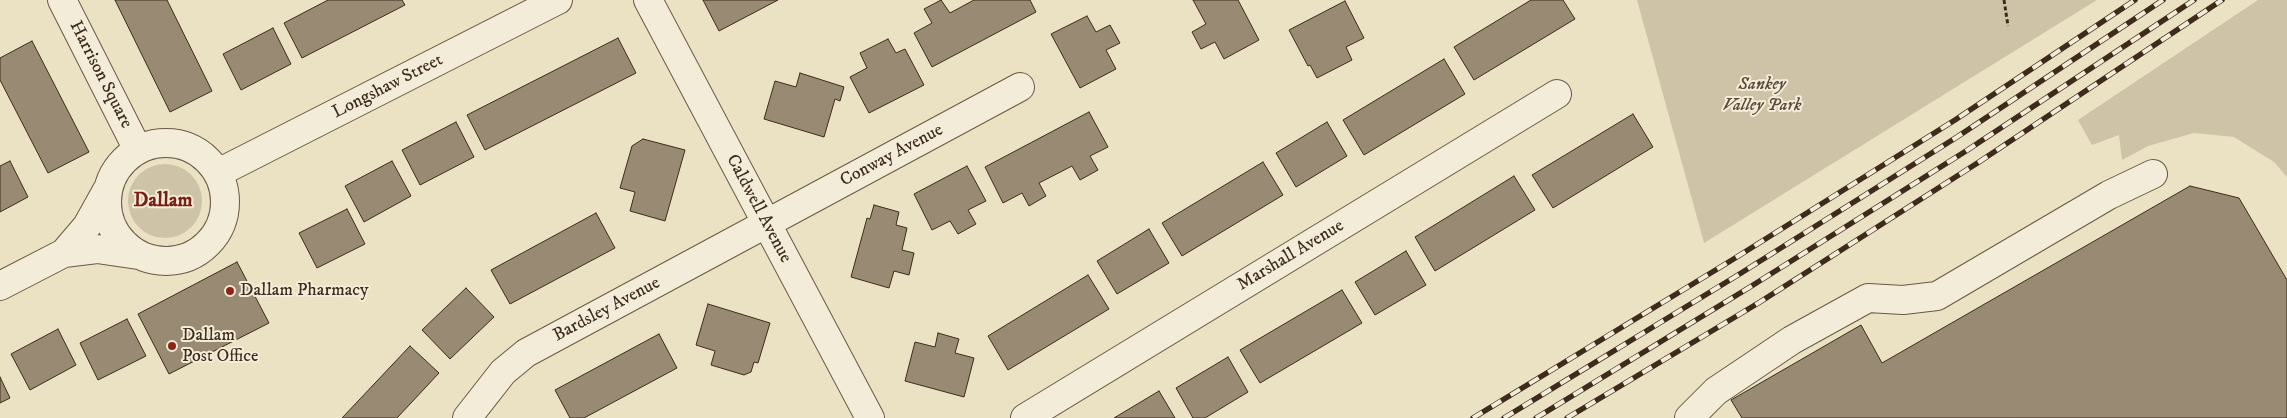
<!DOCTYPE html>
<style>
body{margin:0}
canvas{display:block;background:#ebe2c4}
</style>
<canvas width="2287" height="418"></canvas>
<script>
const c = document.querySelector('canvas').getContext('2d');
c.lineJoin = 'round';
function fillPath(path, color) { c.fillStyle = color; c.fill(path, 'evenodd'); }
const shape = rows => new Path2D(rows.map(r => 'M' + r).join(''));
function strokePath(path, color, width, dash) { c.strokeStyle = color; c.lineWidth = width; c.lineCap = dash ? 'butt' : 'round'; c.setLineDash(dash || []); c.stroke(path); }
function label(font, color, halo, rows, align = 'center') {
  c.font = font + ' "IM FELL DW Pica",serif'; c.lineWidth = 4; c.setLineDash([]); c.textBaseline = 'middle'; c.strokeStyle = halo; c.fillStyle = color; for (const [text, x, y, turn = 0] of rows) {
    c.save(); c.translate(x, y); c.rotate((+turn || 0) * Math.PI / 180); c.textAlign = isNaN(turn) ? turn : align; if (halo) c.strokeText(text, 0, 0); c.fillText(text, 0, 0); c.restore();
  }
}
const green = shape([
 [1637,0,2097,0,1704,243],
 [2258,0,2287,0,2287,177,2274,162,2234,137,2194,133,2148,146,2122,160,2119,135,2092,145,2078,120],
 '128 201a37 37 0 1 1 74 0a37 37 0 1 1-74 0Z'
]);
const building = shape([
 [115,0,167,0,212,91,170,112,115,0],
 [328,0,402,0,405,5,302,58,284,23,328,0],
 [703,0,778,0,719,31,703,0],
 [941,0,950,13,974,0,1030,0,1036,12,932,67,914,33,932,23,924,9,941,0],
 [1193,0,1238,0,1259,40,1224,59,1215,42,1201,49,1192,32,1206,24,1193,0],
 [1531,0,1563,0,1575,19,1474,80,1454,47,1531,0],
 [1345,1,1364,38,1346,47,1352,60,1317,78,1310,65,1308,66,1289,30,1345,1],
 [1087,16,1096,32,1110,25,1120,43,1106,50,1116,69,1080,88,1051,34,1087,16],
 [273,28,291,64,241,90,223,54,273,28],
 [618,38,636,73,485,150,467,115,618,38],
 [888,39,896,53,905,49,924,85,869,113,850,77,867,68,860,53,888,39],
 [32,41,89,152,48,173,0,80,0,58,32,41],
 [1444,59,1465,94,1364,155,1343,120,1444,59],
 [800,73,844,87,840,101,835,99,824,137,764,119,775,81,796,87,800,73],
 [1089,112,1108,147,1090,156,1098,170,1080,180,1072,166,1039,183,1046,196,1029,206,1022,193,1003,203,985,167,1089,112],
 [1633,114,1653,147,1553,208,1532,175,1633,114],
 [456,122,474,157,420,185,402,150,456,122],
 [1327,122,1347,156,1296,187,1276,153,1327,122],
 [643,139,685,150,665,221,630,211,635,192,620,188,632,146,643,139],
 [10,161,28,197,0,212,0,166,10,161],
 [392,161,411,196,364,222,345,186,392,161],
 [1263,162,1283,195,1182,256,1162,223,1263,162],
 [967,166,986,201,968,210,976,224,958,234,950,221,932,230,914,194,967,166],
 [1514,176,1535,210,1435,271,1415,237,1514,176],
 [2190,186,2239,198,2287,280,2287,418,1742,418,1731,400,1861,325,1882,363,2190,186],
 [874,205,899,212,896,225,907,228,902,250,914,253,909,275,894,271,889,288,851,277,867,218,870,219,874,205],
 [347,209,365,244,317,268,299,233,347,209],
 [596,213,615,248,510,304,491,270,596,213],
 [1149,229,1169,263,1117,294,1097,261,1149,229],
 [1406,251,1426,285,1375,315,1355,282,1406,251],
 [237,262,269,323,169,374,138,314,237,262],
 [1088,275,1109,309,1008,370,988,336,1088,275],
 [466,288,494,317,450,359,422,330,466,288],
 [1342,290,1362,323,1260,383,1240,350,1342,290],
 [708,304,770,323,758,363,754,362,751,372,744,375,711,365,715,351,696,345,708,304],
 [127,319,146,356,98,380,80,343,127,319],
 [58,329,76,365,30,390,11,354,58,329],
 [938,333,959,339,955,353,974,358,964,397,905,381,915,342,935,347,938,333],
 [659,334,677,368,584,418,570,418,555,390,659,334],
 [410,346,439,373,397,418,342,418,410,346],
 [1228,357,1248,392,1205,418,1193,418,1176,388,1228,357],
 [0,377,10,398,0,403,0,377],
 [1159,391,1175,418,1114,418,1159,391]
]);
const path = shape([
 [2004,0,2008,26]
]);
const minor = shape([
 [62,0,138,150],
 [648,0,870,418],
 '107 202a59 59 0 1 1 118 0a59 59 0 1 1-118 0Z',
 [218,173,558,0],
 [64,253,87,226,107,190],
 [0,286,64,253,97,249,138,255],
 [467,418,503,372,526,353,1020,87],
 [1025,418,1557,94],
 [1689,418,1716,391,1792,340,1868,298,1903,300,1937,296,2109,195,2153,174]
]);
const rail = shape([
 [1473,418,1732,260,1955,120,2135,0],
 [1504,418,1738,275,1957,137,2163,0],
 [1536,418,1750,287,1966,151,2194,0],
 [1567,418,1760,302,1979,162,2222,0]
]);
const markers = [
 [230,291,5,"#8f2418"],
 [172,346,5,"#8f2418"]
];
const streetNames = [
 ["Harrison Square",100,75,63],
 ["Longshaw Street",388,87,-27],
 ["Conway Avenue",892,156,-28],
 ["Caldwell Avenue",758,209,62],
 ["Marshall Avenue",1291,256,-31],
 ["Bardsley Avenue",607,310,-28]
];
const parkNames = [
 ["Sankey",1762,85],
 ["Valley Park",1762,106]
];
const poiNames = [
 ["Dallam Pharmacy",240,291],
 ["Dallam",182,336],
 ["Post Office",182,357]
];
const quarterNames = [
 ["Dallam",163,202]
];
fillPath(green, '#cec3a7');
fillPath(building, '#988a73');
strokePath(building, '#3e2b1b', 1);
strokePath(minor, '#695945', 30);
strokePath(path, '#3e2b1b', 3, [4, 2.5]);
strokePath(minor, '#f2ecd9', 28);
strokePath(rail, '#3e2b1b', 5.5);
strokePath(rail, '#f2ecd9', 4, [11]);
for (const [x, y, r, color] of markers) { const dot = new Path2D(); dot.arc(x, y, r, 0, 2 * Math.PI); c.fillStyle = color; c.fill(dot); strokePath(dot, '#f2ecd9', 2); }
label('18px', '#3e2b1b', '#f2ecd9', streetNames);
label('italic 18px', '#5b4937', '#f2ecd9', parkNames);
label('18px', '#3e2b1b', '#f2ecd9', poiNames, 'left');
label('bold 20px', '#7a1f14', '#f2ecd9', quarterNames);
</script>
